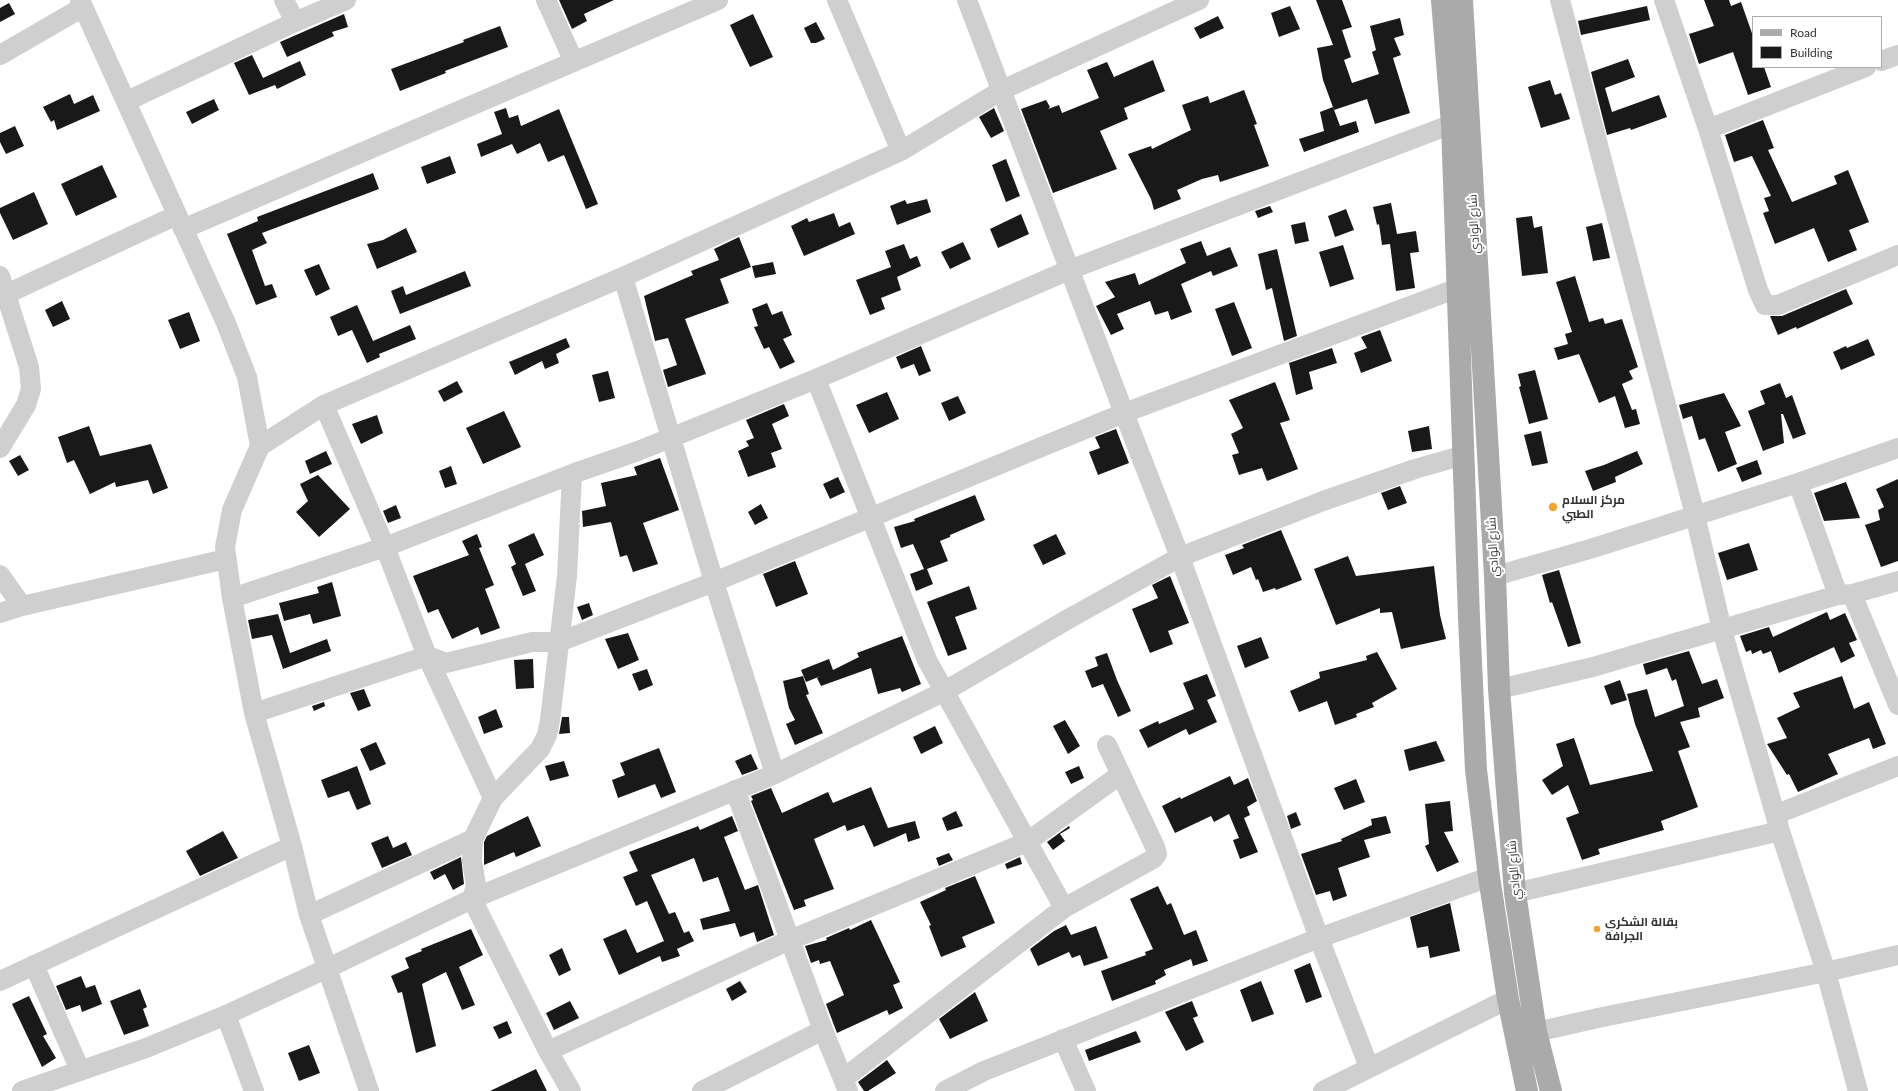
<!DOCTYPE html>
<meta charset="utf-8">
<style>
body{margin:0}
#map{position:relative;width:1898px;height:1091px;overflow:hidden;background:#fff;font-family:Lato,sans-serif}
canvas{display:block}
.legend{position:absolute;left:1752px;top:16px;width:130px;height:52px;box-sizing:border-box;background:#fff;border:1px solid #adadad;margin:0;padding:5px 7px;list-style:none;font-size:12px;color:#323232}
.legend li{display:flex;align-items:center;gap:8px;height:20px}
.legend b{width:20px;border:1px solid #adadad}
</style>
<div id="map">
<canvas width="1898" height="1091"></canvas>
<ul class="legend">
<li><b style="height:5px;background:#aaa"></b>Road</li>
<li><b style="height:11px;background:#191919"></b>Building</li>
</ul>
</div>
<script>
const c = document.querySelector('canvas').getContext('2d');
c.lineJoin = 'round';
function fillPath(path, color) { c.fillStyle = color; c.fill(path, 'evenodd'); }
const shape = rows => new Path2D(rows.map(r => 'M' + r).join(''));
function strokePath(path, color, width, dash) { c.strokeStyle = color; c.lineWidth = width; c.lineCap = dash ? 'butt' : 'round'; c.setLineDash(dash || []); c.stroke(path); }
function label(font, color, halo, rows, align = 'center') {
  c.font = font + ' Lato,Cairo,sans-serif'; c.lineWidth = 4; c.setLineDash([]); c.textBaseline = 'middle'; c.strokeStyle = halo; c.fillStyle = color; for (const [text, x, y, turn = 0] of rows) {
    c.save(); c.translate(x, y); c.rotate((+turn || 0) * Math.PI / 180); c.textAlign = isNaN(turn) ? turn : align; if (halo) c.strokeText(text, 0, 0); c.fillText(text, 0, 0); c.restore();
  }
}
const building = shape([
 [559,0,614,0,584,14,587,21,572,29],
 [1316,0,1342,0,1352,27,1342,30,1351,57,1344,60,1352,83,1379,74,1372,52,1376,50,1370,26,1400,18,1404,35,1394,38,1401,55,1393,58,1410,113,1375,124,1367,99,1334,110,1323,80,1317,48,1333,45],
 [1704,0,1729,0,1731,6,1741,2,1753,36,1753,67,1764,67,1771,87,1748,95,1733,52,1699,64,1689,34,1714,26],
 [9,3,15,14,0,22,0,8],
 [1290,6,1300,29,1279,37,1271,13],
 [1647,6,1650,20,1581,35,1578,21],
 [344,14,348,27,332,32,334,36,287,57,280,42],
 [753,14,773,57,750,67,730,25],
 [1218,16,1224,28,1200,39,1194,28],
 [816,22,825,39,816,43,811,43,804,28],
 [500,26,508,47,445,71,446,73,400,91,391,69,464,42,463,40],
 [252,55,263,78,300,61,306,75,277,89,275,85,249,95,234,63],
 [1628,59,1635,77,1605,88,1612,112,1659,95,1667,117,1631,130,1630,128,1607,135,1591,72],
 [1153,60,1165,91,1124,108,1128,119,1100,131,1117,169,1053,193,1021,109,1046,100,1050,107,1048,109,1059,105,1062,113,1099,98,1087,70,1107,62,1114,77],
 [1550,80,1555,95,1561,93,1570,119,1541,128,1528,87],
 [1244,90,1257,124,1254,125,1269,166,1220,182,1218,175,1202,179,1177,190,1181,199,1154,210,1151,199,1128,154,1151,146,1152,149,1191,130,1182,105,1208,96,1210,103],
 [70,94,74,104,93,95,100,111,57,130,54,120,51,122,43,107],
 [214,99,219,110,192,124,186,112],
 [1333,107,1340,126,1356,121,1359,132,1304,152,1299,139,1324,131,1320,112],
 [506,108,509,118,518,115,521,126,559,109,598,204,586,209,564,155,548,162,540,143,517,154,512,144,481,157,477,144,502,134,494,112],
 [994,108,1004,131,991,138,979,117],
 [1763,120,1774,148,1768,150,1792,202,1837,184,1834,176,1848,170,1869,222,1849,230,1857,250,1828,262,1814,228,1775,244,1763,213,1769,211,1764,198,1771,196,1752,156,1734,162,1725,135],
 [15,126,24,146,6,154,0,142,0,133],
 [450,156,456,173,427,184,421,167],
 [1006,159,1020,196,1006,202,992,165],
 [102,165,117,197,76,216,61,184],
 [373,173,379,189,262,233,267,243,252,250,265,286,272,284,277,297,256,305,227,234,258,221,257,217],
 [34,192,48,224,13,240,0,213,0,208],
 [927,199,931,212,897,225,890,206,905,200,907,204],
 [1391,203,1397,234,1416,231,1419,252,1410,253,1415,288,1396,291,1390,244,1382,245,1379,224,1377,225,1373,207],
 [1270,206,1273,212,1258,218,1255,211],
 [1346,209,1354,230,1335,237,1328,216],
 [834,213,839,227,850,222,855,234,804,256,791,226,807,218,809,222],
 [1021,214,1029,234,998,248,990,229],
 [1532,216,1534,228,1542,226,1548,273,1522,276,1516,218],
 [1305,222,1309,241,1295,244,1291,225],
 [1602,223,1610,258,1593,261,1586,227],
 [406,228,417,252,377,269,367,244,383,240],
 [739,237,751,267,720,279,729,303,685,319,706,374,668,387,663,370,677,365,668,338,655,341,644,296,693,275,691,271,719,260,714,249],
 [1201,241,1207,256,1230,247,1238,266,1213,276,1211,271,1181,284,1192,312,1171,320,1168,311,1155,315,1150,301,1117,314,1124,329,1111,335,1096,306,1115,297,1105,282,1135,273,1139,285,1186,263,1180,249],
 [963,242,971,259,950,269,941,252],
 [904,244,910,259,917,256,921,266,897,277,901,290,881,298,885,309,870,315,856,280,891,267,885,251],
 [1343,245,1354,279,1330,287,1319,252],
 [1277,249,1297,336,1284,341,1272,288,1266,290,1258,254],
 [773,262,776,274,755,278,752,266],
 [319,264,330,289,316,296,304,270],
 [465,271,471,286,400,314,391,291,403,286,406,295],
 [1575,276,1589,322,1603,318,1605,324,1622,319,1638,367,1629,371,1633,379,1622,384,1632,410,1636,409,1640,424,1625,428,1615,396,1599,403,1579,354,1558,360,1554,348,1568,344,1565,334,1572,332,1556,282],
 [1846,289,1853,304,1797,329,1796,327,1778,335,1770,316,1782,316],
 [62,301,70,319,53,327,45,310],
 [1234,302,1252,348,1232,356,1215,309],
 [767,303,772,315,782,311,792,335,783,339,795,362,780,369,769,347,764,349,754,327,758,326,752,309],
 [357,305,373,341,410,325,416,339,379,354,380,357,367,363,352,330,338,336,330,317],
 [189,312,200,341,180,349,168,320],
 [1380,330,1392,361,1361,373,1354,353,1367,348,1361,337],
 [566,338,570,347,556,354,559,363,545,369,542,361,515,375,509,362],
 [1868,339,1875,355,1841,370,1833,352,1846,346,1847,348],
 [921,346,931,371,919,376,914,364,901,369,896,357],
 [1332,348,1337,363,1309,372,1313,389,1296,395,1289,363],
 [1535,370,1548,419,1529,424,1519,387,1521,386,1518,374],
 [608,371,615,398,599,402,592,375],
 [457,381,463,392,444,402,438,391],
 [1275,382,1290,420,1280,423,1298,469,1267,481,1262,468,1239,475,1232,455,1239,453,1231,434,1243,428,1229,400],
 [1780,383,1786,398,1792,395,1806,434,1793,439,1783,414,1781,414,1784,443,1763,451,1748,411,1765,404,1760,391],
 [887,392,899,419,869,433,856,405],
 [1724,393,1741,426,1725,432,1737,464,1718,472,1705,438,1699,440,1692,416,1683,419,1679,405],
 [958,396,966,413,949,421,941,403],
 [784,404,789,416,772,424,782,449,771,453,776,467,748,477,738,451,749,446,746,441,754,438,746,420],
 [504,411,521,447,483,464,466,428],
 [377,415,383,433,361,444,352,424],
 [89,426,100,456,151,444,168,488,153,494,148,480,116,487,115,482,90,494,74,460,67,463,58,437],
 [1429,426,1432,449,1412,452,1408,431],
 [1116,429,1129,463,1098,475,1089,452,1100,448,1095,437],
 [1541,431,1548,463,1532,466,1524,435],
 [326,451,332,464,310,474,305,461],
 [1637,451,1643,464,1615,477,1616,482,1593,491,1585,471,1604,465],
 [20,455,29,470,18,476,9,461],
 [660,458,679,510,643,523,658,564,633,572,627,555,620,557,611,522,583,527,582,511,606,506,601,483,637,475,634,467],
 [1757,460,1762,474,1742,482,1736,468],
 [451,466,457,484,445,488,439,471],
 [318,475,350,509,319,537,296,512,308,501,300,484],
 [838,477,845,492,830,499,823,484],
 [1898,479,1898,561,1881,567,1865,525,1880,520,1878,510,1884,507,1876,489],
 [1846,482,1860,518,1824,521,1814,493],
 [1400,486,1407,503,1388,510,1381,493],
 [975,495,985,520,950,535,950,537,940,541,948,561,927,569,933,584,916,591,910,574,924,569,913,544,901,548,894,527,915,521,914,519],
 [761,504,768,518,755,525,748,512],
 [396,505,401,518,388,523,383,511],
 [1281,530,1302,580,1276,590,1275,588,1263,592,1258,579,1256,580,1251,567,1233,575,1225,555,1244,548,1242,545],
 [534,533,544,555,525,564,536,591,523,596,511,567,516,564,508,545],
 [477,534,482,547,479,548,494,585,485,589,500,628,481,635,478,627,452,639,438,609,428,613,413,576,469,555,462,541],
 [1056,534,1066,554,1043,565,1033,545],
 [1749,543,1758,570,1727,580,1718,553],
 [1348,556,1356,576,1434,566,1440,615,1446,639,1401,649,1392,612,1380,613,1380,608,1336,625,1314,569],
 [795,561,808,594,776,607,763,574],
 [1559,570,1581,643,1568,647,1552,602,1550,603,1542,575],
 [1170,576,1189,623,1168,631,1173,644,1150,653,1132,609,1158,598,1152,585],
 [332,582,341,616,313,624,310,614,284,621,279,603,319,593,317,587],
 [969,586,977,609,955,617,967,649,948,656,927,602],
 [589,603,593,615,582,620,577,607],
 [1827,612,1830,620,1845,613,1857,640,1849,643,1855,656,1841,663,1834,647,1779,673,1771,651,1763,654,1761,650,1752,654,1751,650,1746,652,1740,636,1769,627,1773,637],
 [278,614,290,653,327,639,331,651,283,669,272,635,252,639,248,620],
 [628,633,639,660,618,669,605,639],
 [902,636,921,684,902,692,900,688,878,694,871,668,821,686,817,678,821,676,806,682,801,670,829,659,833,670,859,657,857,653],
 [1261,637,1269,658,1245,668,1237,646],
 [1689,651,1702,684,1717,679,1724,698,1698,708,1700,717,1680,722,1690,747,1678,751,1698,807,1661,821,1664,830,1598,849,1600,854,1582,860,1566,818,1579,813,1568,785,1552,795,1542,780,1563,766,1556,744,1574,738,1590,785,1653,771,1635,724,1627,694,1647,689,1655,717,1684,706,1676,679,1672,681,1667,668,1646,675,1643,664],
 [1377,652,1397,689,1372,703,1374,707,1356,714,1357,717,1335,725,1327,701,1299,712,1290,691,1320,678,1319,672,1367,660,1366,656],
 [1107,653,1117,680,1131,711,1118,717,1103,684,1092,688,1085,671,1098,666,1095,657],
 [533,659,534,688,516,689,514,660],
 [647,669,653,685,639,691,632,674],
 [1207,674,1216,696,1207,700,1217,722,1189,735,1186,729,1148,748,1139,730,1158,721,1159,724,1194,709,1183,683],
 [803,676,809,694,806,695,823,733,795,745,786,724,795,720,789,708,783,681],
 [1842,676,1854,709,1869,702,1886,744,1873,749,1869,738,1828,754,1838,774,1798,792,1789,774,1787,775,1767,744,1787,738,1777,718,1800,707,1793,693],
 [1620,680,1627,700,1611,705,1604,686],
 [364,689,371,706,358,711,350,693],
 [324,702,325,706,314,711,312,706],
 [496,709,503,727,484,734,478,717],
 [562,717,569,717,570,733,559,734],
 [1065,720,1080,746,1068,754,1053,726],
 [935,726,943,743,921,754,913,737],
 [1436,741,1445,761,1409,771,1404,750],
 [376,742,386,764,370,771,360,749],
 [659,748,676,792,661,798,655,784,618,798,612,780,625,775,620,763],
 [751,754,758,769,742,775,735,761],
 [564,761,569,776,550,781,545,766],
 [357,766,371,804,357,810,349,791,328,798,321,780],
 [1079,766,1084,778,1071,784,1065,772],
 [1230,776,1234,785,1248,778,1257,801,1247,807,1250,815,1244,818,1258,852,1240,859,1233,840,1239,838,1229,814,1214,822,1211,816,1175,833,1162,806,1180,797,1181,799],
 [1356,779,1365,802,1344,810,1334,788],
 [871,787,888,828,915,821,920,838,908,842,906,833,874,847,864,825,847,831,845,825,814,839,834,889,804,900,806,906,794,910,751,801,753,800,751,796,771,788,782,813,828,792,833,803],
 [1450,801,1453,831,1444,832,1459,862,1437,872,1425,846,1429,844,1425,804],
 [956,811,963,826,947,831,942,818],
 [1296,812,1301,825,1291,829,1287,816],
 [528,816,541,846,516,857,514,852,484,865,484,842,487,836],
 [732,816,738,831,724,837,745,890,758,885,774,935,757,942,754,932,740,937,735,923,703,930,700,919,730,911,718,877,703,882,694,858,651,875,669,914,675,912,684,933,689,931,694,941,677,949,680,956,662,962,660,956,619,975,603,939,626,929,637,953,664,941,647,901,636,906,623,877,638,871,629,852,696,827,698,826,700,830],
 [1386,816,1391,833,1364,840,1370,857,1338,868,1347,896,1333,901,1330,891,1316,895,1301,854,1342,841,1341,839,1372,825,1371,819],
 [1069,826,1070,828,1060,834,1065,841,1053,850,1047,842],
 [223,831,238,858,200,876,186,851],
 [388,836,393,848,406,842,412,855,382,868,371,843],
 [949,853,953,860,939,866,936,858],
 [461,857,464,884,453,890,445,874,434,880,430,872],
 [1020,857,1022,864,1007,869,1005,864],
 [975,876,995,923,962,937,966,947,941,957,929,926,931,925,920,902,946,890,945,888],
 [1158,886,1167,905,1171,903,1184,935,1196,930,1208,961,1193,966,1191,959,1164,970,1166,975,1155,981,1156,984,1112,1001,1101,971,1146,955,1145,952,1153,949,1130,899],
 [1450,903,1460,951,1430,958,1428,946,1417,948,1410,917],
 [871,920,900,982,893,985,903,1008,889,1015,887,1010,837,1033,826,1004,844,995,830,961,820,964,819,960,811,963,805,946,827,940,826,938,849,928,850,930],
 [1066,925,1071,935,1096,926,1108,958,1084,966,1080,955,1072,958,1069,952,1038,966,1030,949,1054,931],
 [471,929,483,955,459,967,475,1005,462,1010,446,972,422,984,436,1046,416,1053,402,992,398,993,391,976,409,968,405,958,422,951,421,949],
 [562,948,571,970,559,976,549,955],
 [1310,963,1322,997,1306,1003,1294,970],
 [81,976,86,988,95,985,102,1004,82,1012,80,1005,66,1010,56,986],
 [740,981,747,992,732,1001,726,989],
 [1261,981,1274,1014,1252,1022,1240,990],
 [140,989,147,1007,143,1009,149,1026,124,1035,110,1001],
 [975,992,988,1021,950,1039,939,1019],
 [29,996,47,1034,43,1036,56,1058,42,1067,12,1004],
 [570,1001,579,1018,554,1030,546,1013],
 [1192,1001,1198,1016,1193,1018,1204,1042,1186,1051,1165,1012],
 [507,1021,512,1033,499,1039,493,1027],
 [1136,1031,1141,1042,1089,1061,1085,1050],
 [309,1045,320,1073,299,1081,288,1053],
 [887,1060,896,1073,868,1091,864,1091,858,1082],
 [536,1069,547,1091,490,1091]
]);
const minor = shape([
 [80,0,226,323,247,377,260,446,232,510,225,547,232,598,254,713,292,846,309,915,369,1091],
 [284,0,295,22],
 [546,0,574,62],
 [837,0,901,151],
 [967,0,1124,413,1180,557,1319,938,1369,1067],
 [1560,0,1695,515,1722,630,1780,831,1826,972,1858,1091],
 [1664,0,1708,129,1758,290,1765,305,1778,305,1898,255],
 [0,55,83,7],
 [1881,61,1898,55],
 [127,101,295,22,346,0],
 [1708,129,1866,67],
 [183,229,718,0],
 [0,276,29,367,31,389,26,405,0,448],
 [623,277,714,582,775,774],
 [0,297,177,215],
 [816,379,927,660,1064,908],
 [324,405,385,547,427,656,493,798],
 [260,446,324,405,623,277,901,151,1002,90,1199,0],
 [1798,483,1838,595],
 [0,575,22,606],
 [1495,576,1590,549,1798,483,1898,448],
 [1852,594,1898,705],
 [232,598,385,547,572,474,638,451,816,379,1069,270,1452,124],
 [0,613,22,606,226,559],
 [1499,689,1593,667,1838,595,1852,594,1898,581],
 [254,713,427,656,446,663,532,642,559,642,714,582,1124,413,1458,288],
 [735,790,823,1030,848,1091],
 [1777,814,1898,766],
 [1515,893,1780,831],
 [309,915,473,839],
 [34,965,80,1070],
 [0,981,292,846],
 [226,1015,254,1091],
 [1536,1032,1598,1018,1826,972,1898,955],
 [1063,1039,1086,1091],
 [548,1051,790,940,1027,842,1121,774],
 [843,1079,1064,908,1153,859,1157,854,1155,847,1107,745],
 [22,1091,146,1048,226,1015,328,968,472,899,775,774,945,691,1070,618,1180,557,1323,501,1415,469,1464,455],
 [571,1091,548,1051,472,899,476,885,472,861,473,839,493,798,540,749,547,735,550,720,567,576,572,474],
 [702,1091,823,1030],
 [945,1091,984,1071,1319,938,1489,877],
 [1323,1091,1508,999]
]);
const major = shape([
 [1442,0,1452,124,1469,618,1476,770,1489,877,1508,999,1527,1091],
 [1462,0,1495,576,1499,689,1515,893,1536,1032,1551,1091]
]);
const markers = [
 [1553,507,5,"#eea430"],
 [1597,929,4,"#eea430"]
];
const streetNames = [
 ["شارع الوادي",1474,224,-93],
 ["شارع الوادي",1493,547,-93],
 ["شارع الوادي",1514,870,-95]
];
const poiNames = [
 ["مركز السلام",1562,500],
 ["الطبي",1562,514],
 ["بقالة الشكري",1605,922],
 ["الجرافة",1605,936]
];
fillPath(building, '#191919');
strokePath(minor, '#cfcfcf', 20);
strokePath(major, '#aaa', 22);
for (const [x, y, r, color] of markers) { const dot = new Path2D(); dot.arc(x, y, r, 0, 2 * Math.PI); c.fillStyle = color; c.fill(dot); strokePath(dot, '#fff', 1.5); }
label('12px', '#323232', '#fff', streetNames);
label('bold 12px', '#323232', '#fff', poiNames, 'left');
</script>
